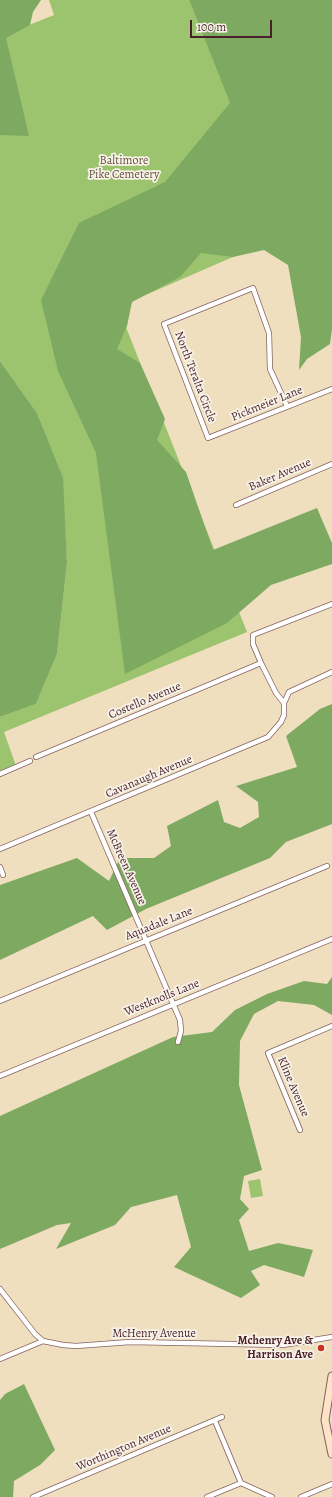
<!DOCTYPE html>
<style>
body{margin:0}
#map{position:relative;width:332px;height:1497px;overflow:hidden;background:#f0dfbf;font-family:Alegreya,serif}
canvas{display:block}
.scale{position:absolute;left:190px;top:20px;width:82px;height:18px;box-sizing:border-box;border:2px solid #4a1f2b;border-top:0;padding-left:5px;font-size:12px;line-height:14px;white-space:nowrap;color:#4a1f2b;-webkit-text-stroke:3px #f7f3e8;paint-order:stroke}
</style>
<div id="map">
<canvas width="332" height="1497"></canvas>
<div class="scale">100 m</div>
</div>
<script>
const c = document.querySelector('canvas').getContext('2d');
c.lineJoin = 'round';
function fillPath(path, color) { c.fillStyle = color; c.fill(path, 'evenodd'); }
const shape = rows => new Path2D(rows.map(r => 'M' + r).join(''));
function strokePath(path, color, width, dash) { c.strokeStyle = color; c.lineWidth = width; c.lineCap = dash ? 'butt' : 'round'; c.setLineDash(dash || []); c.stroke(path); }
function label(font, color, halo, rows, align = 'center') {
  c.font = font + ' Alegreya,serif'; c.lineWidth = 3.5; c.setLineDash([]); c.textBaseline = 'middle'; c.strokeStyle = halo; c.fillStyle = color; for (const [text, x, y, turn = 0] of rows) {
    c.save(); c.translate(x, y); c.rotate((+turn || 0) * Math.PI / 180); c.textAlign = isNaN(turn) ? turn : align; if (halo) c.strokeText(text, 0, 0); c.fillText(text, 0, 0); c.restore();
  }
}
const green = shape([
 [49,0,189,0,230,102,288,233,118,307,247,632,4,732,16,766,0,774,0,717,36,704,57,654,67,563,62,478,37,413,0,361,0,53,2,36,54,15],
 [260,1179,263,1196,251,1198,248,1181]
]);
const forest = shape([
 [0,0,41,0,33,12,30,25,6,38,29,136,0,135],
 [189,0,332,0,332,329,330,344,307,359,299,370,301,337,288,265,264,250,233,257,201,253,180,277,132,302,127,326,117,349,140,363,165,419,157,440,186,472,213,550,317,508,332,543,332,564,271,585,227,623,125,674,96,453,58,371,41,300,79,223,165,182,230,103],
 [0,361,37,413,63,478,67,563,57,654,36,704,0,717],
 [332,704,332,824,286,842,270,858,146,909,107,930,93,916,0,960,0,885,77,858,109,881,120,858,154,858,171,846,167,826,218,800,224,822,240,828,259,817,258,802,236,786,297,767,286,736,320,709],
 [332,977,332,1015,314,1005,278,1001,254,1014,240,1041,239,1085,262,1170,244,1176,240,1199,249,1209,239,1220,249,1251,278,1243,313,1250,304,1277,264,1265,251,1271,260,1285,241,1298,174,1267,191,1247,177,1195,131,1207,115,1225,56,1249,71,1223,57,1225,0,1249,0,1116,173,1037,212,1032,235,1010,267,994,304,981,327,984],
 [24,1384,55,1450,40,1465,14,1481,13,1497,0,1497,0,1400,5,1394]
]);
const minor = shape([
 [287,406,270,369,269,333,253,288,164,324,208,438,332,389],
 [236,505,332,464],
 [284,703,276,693,261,663,253,644,253,635,332,604],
 [36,757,261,663],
 [0,774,30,761],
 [91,812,180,1020,181,1031,178,1042],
 [0,849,268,737,281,722,284,715,284,703,289,692,332,672],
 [0,867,3,875],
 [0,1001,327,866],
 [0,1076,332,939],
 [300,1130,268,1053,332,1026],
 [0,1289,35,1334,43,1341,63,1345,76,1346,130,1342,283,1345,332,1337],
 [0,1359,43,1341],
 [215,1421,241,1483,272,1497],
 [33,1497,222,1417],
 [207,1497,241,1483],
 [301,1497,332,1484]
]);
const secondary = shape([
 [332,1376,325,1420,332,1454]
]);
const markers = [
 [321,1348,4,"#c8321e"]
];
const parkNames = [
 ["Baltimore",124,161],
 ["Pike Cemetery",124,175]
];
const streetNames = [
 ["North Teralta Circle",195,377,69],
 ["Pickmeier Lane",267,404,-22],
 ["Baker Avenue",280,475,-23],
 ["Costello Avenue",145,701,-23],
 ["Cavanaugh Avenue",149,777,-23],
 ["McBreen Avenue",126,867,66],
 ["Aquadale Lane",159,924,-22],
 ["Westknolls Lane",162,998,-22],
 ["Kline Avenue",293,1087,67],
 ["McHenry Avenue",154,1334],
 ["Worthington Avenue",124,1448,-23]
];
const poiNames = [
 ["Mchenry Ave &",313,1341],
 ["Harrison Ave",313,1355]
];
fillPath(green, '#9cc36e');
fillPath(forest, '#7da961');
strokePath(minor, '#84625f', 6);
strokePath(secondary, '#84625f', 9);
strokePath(minor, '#fff', 4.5);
strokePath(secondary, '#fee4c6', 7);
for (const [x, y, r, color] of markers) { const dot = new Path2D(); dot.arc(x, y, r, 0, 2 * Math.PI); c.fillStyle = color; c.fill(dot); strokePath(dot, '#f7f3e8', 1.5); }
label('12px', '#63503f', '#f7f3e8', parkNames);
label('12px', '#4a1f2b', '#f7f3e8', streetNames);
label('bold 12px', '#4a1f2b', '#f7f3e8', poiNames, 'right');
</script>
